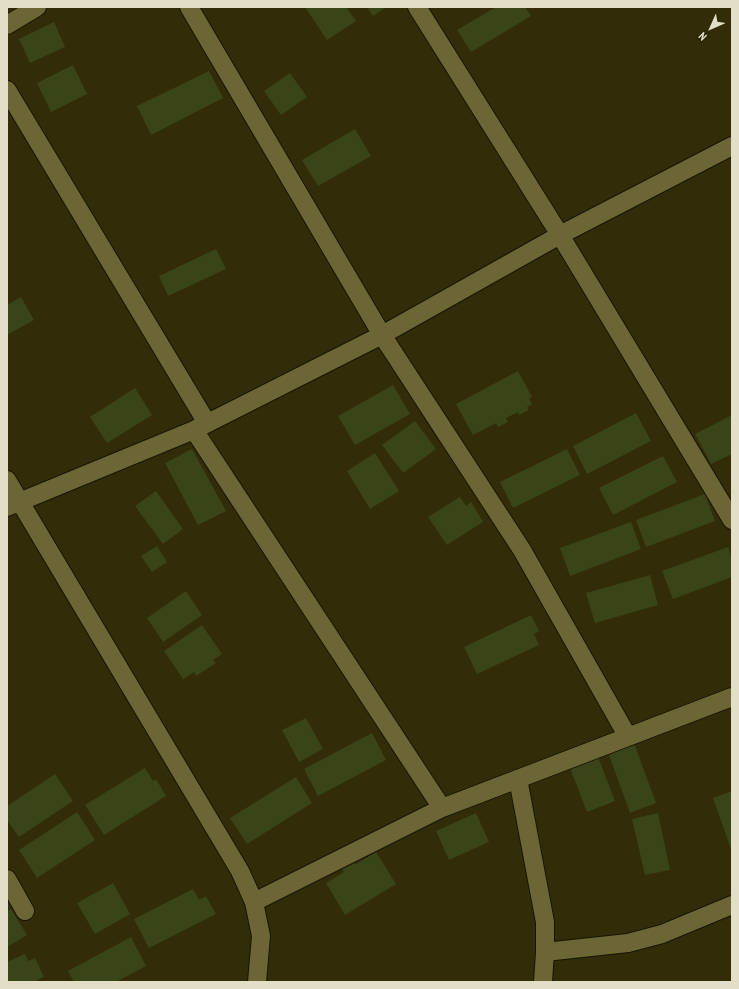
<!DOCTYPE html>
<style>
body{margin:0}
#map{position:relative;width:739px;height:989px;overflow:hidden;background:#322d08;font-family:"PT Sans Narrow",sans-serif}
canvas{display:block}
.frame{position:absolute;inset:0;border:8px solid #e2dfc6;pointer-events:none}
.north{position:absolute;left:691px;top:8px;width:40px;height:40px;-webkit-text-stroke:3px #282300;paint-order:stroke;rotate:225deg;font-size:11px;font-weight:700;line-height:16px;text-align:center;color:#e2dfc6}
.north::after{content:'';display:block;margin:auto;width:14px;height:18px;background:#e2dfc6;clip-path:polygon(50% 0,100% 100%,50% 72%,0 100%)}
</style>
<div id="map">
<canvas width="739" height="989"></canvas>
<div class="frame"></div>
<div class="north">N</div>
</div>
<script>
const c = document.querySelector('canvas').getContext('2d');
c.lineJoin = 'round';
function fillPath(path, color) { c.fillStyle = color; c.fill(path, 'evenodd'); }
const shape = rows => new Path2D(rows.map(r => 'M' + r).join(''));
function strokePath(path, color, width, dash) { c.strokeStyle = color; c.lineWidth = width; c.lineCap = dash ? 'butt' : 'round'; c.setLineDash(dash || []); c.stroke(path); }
const building = shape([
 [305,7,346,7,356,21,327,40],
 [367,7,386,7,373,16],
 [496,7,525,7,531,16,471,52,457,30],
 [54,22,65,47,30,63,19,39],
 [73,65,87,94,51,112,37,83],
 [209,71,223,98,151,135,137,106],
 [290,73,307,97,281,115,264,91],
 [355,129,371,156,318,186,302,160],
 [216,249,226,269,168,296,159,276],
 [21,297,34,320,7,335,7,305],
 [518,371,532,397,529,399,532,404,527,407,529,410,519,415,518,412,506,418,508,422,498,427,496,423,473,435,456,404],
 [393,385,410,414,355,445,338,416],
 [135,388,152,415,107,443,90,417],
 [636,413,651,441,587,474,573,446],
 [732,415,732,454,711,464,695,434],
 [415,421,436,449,403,473,382,445],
 [192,449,226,511,198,525,165,463],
 [567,449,580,475,513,508,500,482],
 [375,453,399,491,370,509,347,471],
 [663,456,677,482,613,515,599,488],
 [156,491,183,529,163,544,135,506],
 [705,494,715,521,646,547,636,520],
 [460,497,466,506,471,502,483,522,447,545,428,517],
 [631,522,641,549,570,576,560,548],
 [157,546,167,562,152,572,141,556],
 [728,547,732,559,732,577,673,599,662,571],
 [650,575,658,605,595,623,586,593],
 [186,591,202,615,163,642,147,618],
 [531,615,539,631,534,634,539,645,477,674,464,647],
 [202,625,222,654,213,660,216,663,196,676,194,672,183,679,164,651],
 [306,718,323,749,299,762,282,730],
 [372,733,386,760,318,796,304,769],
 [634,743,656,803,630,813,608,752],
 [598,757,615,801,587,812,570,768],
 [145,768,153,781,156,779,166,796,104,835,85,805],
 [55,774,73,801,19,837,7,820,7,806],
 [296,777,312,803,247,844,230,818],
 [732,791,732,852,713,798],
 [77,812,95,840,37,878,19,850],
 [476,813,489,842,449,860,436,831],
 [658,813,670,870,645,875,632,819],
 [376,852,396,884,345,915,326,883,344,872,340,866,352,859,356,864],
 [113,883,130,914,95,934,77,903],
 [193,889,199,900,206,896,216,914,149,948,134,919],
 [11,909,27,935,7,947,7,911],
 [131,937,146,966,116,982,74,982,68,971],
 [25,954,28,961,35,958,44,977,37,980,38,982,7,982,7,962]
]);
const minor = shape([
 [189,7,382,335,522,550,628,737],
 [417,7,560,235,732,520],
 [7,25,37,7],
 [7,90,207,423],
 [194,430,442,808],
 [7,480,240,871,254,902,261,936,257,982],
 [7,507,194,430,382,335,560,235,732,146],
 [518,779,545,922,545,952,628,943,662,934,732,905],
 [7,879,25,911],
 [254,902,442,808,732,697],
 [543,982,545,952]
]);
fillPath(building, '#394419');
strokePath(minor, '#181500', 20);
strokePath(minor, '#6c6636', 18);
</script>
